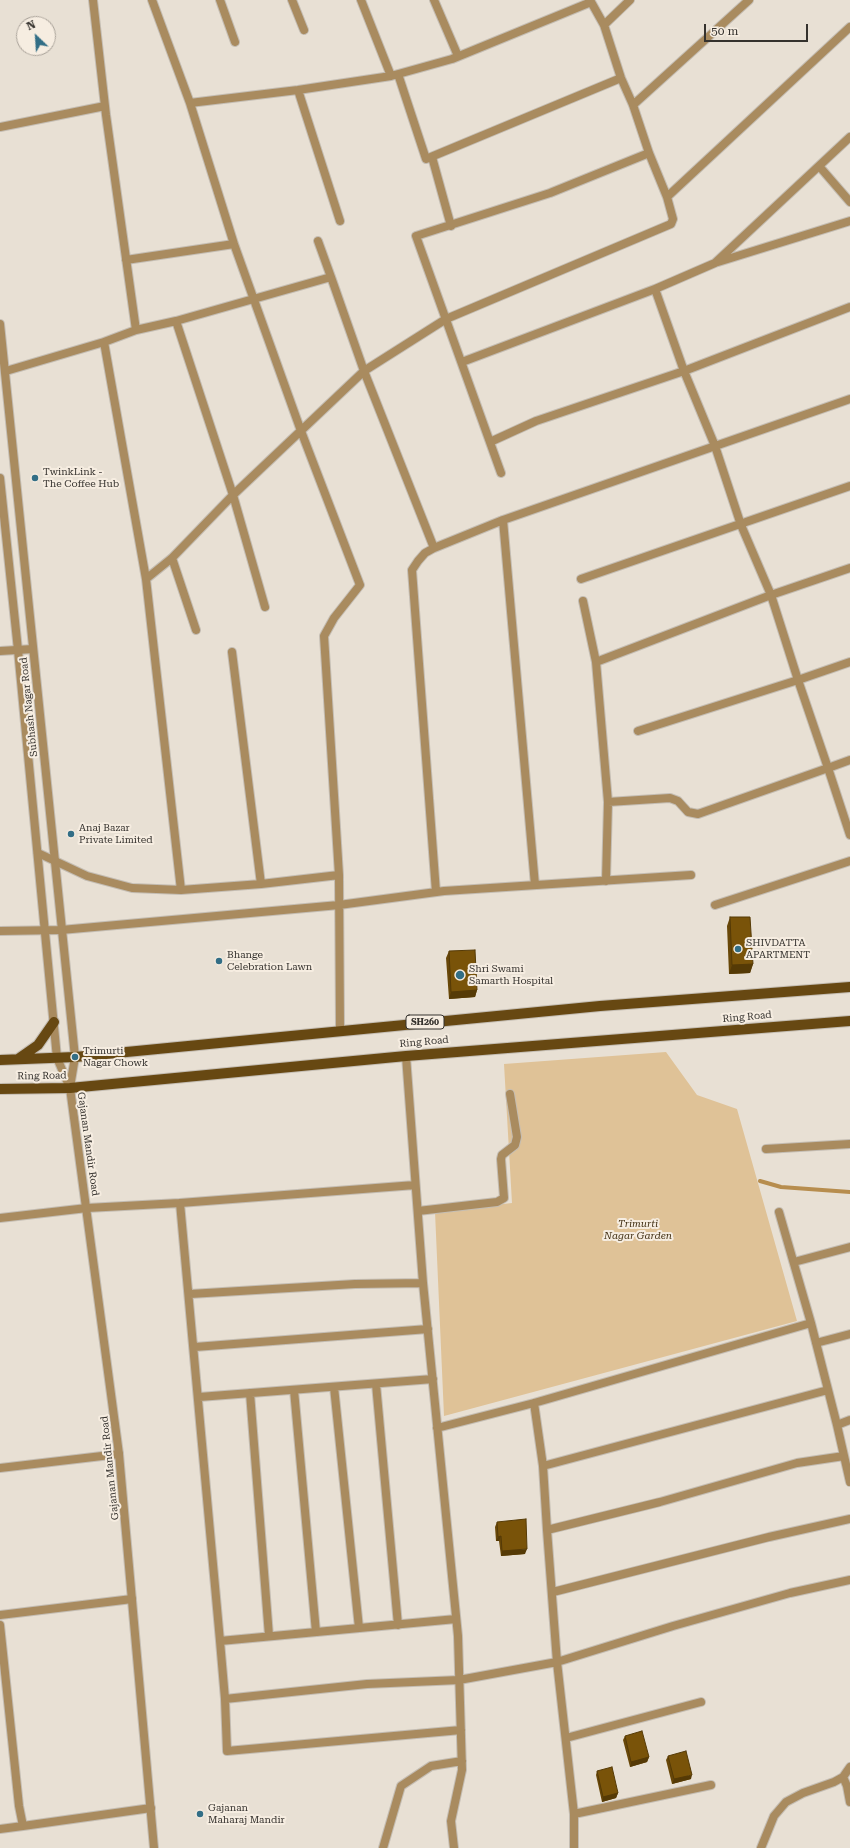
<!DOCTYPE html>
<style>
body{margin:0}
#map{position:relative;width:850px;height:1848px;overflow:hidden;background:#e8e0d4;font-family:"Roboto Serif",serif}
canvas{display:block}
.north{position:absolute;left:16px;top:16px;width:40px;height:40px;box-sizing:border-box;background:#f6ede1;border:1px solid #a9a299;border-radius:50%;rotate:335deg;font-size:11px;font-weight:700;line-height:16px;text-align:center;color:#35322e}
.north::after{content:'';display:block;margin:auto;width:14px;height:18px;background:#326e86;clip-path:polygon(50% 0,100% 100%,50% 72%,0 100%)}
.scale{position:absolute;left:704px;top:24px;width:104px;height:18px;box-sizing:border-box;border:2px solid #35322e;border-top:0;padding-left:5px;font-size:12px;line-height:14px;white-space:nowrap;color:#35322e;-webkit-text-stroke:3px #f6ede1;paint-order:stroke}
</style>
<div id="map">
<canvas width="850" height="1848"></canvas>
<div class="north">N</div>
<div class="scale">50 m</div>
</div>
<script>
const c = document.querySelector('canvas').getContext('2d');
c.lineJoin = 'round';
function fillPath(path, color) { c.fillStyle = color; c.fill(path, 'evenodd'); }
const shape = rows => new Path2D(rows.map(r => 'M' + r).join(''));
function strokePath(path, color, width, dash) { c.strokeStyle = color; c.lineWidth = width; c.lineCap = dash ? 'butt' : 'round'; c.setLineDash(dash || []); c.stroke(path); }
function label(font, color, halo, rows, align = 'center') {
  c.font = font + ' "Roboto Serif",serif'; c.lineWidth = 4; c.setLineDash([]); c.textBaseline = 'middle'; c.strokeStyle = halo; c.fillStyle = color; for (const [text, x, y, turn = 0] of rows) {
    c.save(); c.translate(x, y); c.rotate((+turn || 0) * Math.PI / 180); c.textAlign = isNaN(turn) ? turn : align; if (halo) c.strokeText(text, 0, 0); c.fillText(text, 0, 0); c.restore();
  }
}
const green = shape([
 [666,1052,697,1095,737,1109,797,1321,444,1416,435,1212,512,1203,504,1064]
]);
const stream = shape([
 [760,1181,781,1187,850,1192]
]);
const service = shape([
 [418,1211,497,1202,504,1198,501,1159,502,1155,515,1145,517,1137,510,1094]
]);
const minor = shape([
 [93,0,106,115,136,330,104,342,146,579],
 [152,0,190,103,234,244,301,431,360,585,334,618,324,636,339,875,261,884,181,890],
 [220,0,235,42],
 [292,0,304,30],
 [361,0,391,76],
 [434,0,458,56],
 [590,0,604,25,621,78,633,105,649,153,667,197],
 [604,25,630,0],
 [398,74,426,159,621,78],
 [298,90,340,221],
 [190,103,298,90,391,76,452,59,591,2],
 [633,105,749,0],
 [0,127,105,106],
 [432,157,451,226],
 [819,166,850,202],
 [318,241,331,277],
 [126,260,234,244],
 [718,262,850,221],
 [176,321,331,277,364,371,434,548],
 [136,330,176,321,233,495,265,607],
 [462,362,655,289],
 [6,371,104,342],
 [490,442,536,421,684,371,850,307],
 [501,473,416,236,550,193,649,153],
 [503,520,535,885],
 [172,558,196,630],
 [850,568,771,595,596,662,608,802,670,798,678,801,688,812,698,814,828,768,798,680,850,662],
 [581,579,850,486],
 [583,601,596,662],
 [0,651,33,649],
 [232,652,261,884],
 [638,731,798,680,771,595,741,525,715,446,684,371,655,289,715,263,850,137],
 [850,760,828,768,850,835],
 [38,853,87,876,132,888,181,890,146,579,172,558,233,495,364,371,446,319,671,224,673,219,667,197,850,27],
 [339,875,340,1030],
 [606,881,608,802],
 [436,892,412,570,418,561,425,553,434,548,503,520,850,399],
 [715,905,850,861],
 [0,931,61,930,339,905,444,891,691,875],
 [406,1056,423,1283,458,1636,462,1770,451,1821,454,1848],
 [766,1149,850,1144],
 [180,1203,415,1185],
 [779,1212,811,1323,837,1425,850,1482],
 [0,1218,87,1208,180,1203,220,1641],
 [794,1262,850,1247],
 [190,1294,355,1284,423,1283],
 [816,1343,850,1334],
 [195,1347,428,1329],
 [376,1384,398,1625],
 [334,1387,359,1628],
 [294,1390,316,1632],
 [828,1390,543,1466,547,1530,660,1502,797,1463,844,1456],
 [250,1393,269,1636],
 [199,1397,433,1379],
 [534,1403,543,1466],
 [837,1425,850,1420],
 [437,1428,534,1403,811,1323],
 [0,1468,119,1454],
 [547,1530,557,1662,574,1814,574,1848],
 [553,1592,769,1537,850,1519],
 [0,1615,132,1599],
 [456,1619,220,1641,225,1699,367,1684,459,1680,557,1662,673,1626,790,1593,850,1580],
 [0,1625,19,1806,23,1826,151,1808],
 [225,1699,227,1751,461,1730],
 [566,1738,701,1702],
 [843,1777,847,1786,850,1802],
 [574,1814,711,1785],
 [0,1829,23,1826],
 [383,1848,401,1786,431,1766,462,1761],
 [761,1848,774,1816,786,1802,803,1793,834,1782,843,1777,850,1767]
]);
const tertiary = shape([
 [0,324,75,1057,70,1087],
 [0,478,18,650,57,1058,70,1088,119,1454,154,1848]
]);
const primary = shape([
 [18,1059,38,1045,54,1022],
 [0,1060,75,1057,600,1006,850,987],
 [0,1089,70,1088,406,1056,850,1021]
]);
const wall = shape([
 [730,917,753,964,750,973,729,974,727,926],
 [449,951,477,990,475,997,449,999,446,958],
 [497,1522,525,1554,501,1556,499,1541,496,1541,495,1527],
 [625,1736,649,1757,647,1762,630,1767,623,1740],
 [668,1756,691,1779,672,1784,666,1760],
 [597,1771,618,1793,616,1798,602,1802,596,1775]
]);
const shadedWall = shape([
 [753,964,750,973,729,974,732,965],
 [477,990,475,997,449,999,451,992],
 [501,1536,499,1541,496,1541,498,1537],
 [527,1549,525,1554,501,1556,502,1551],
 [649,1757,647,1762,630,1767,631,1762],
 [692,1775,691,1779,672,1784,674,1779],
 [618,1793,616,1798,602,1802,603,1797]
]);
const building = shape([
 [730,917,750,917,753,964,732,965,730,917],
 [475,950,477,990,451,992,449,951,475,950],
 [526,1519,527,1549,502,1551,501,1536,498,1537,497,1522,526,1519],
 [642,1731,649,1757,631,1762,625,1736,642,1731],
 [686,1751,692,1775,674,1779,668,1756,686,1751],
 [612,1767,618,1793,603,1797,597,1771,612,1767]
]);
const markers = [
 [35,478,4,"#326e86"],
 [71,834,4,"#326e86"],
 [738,949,4,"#326e86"],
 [219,961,4,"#326e86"],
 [460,975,5,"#326e86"],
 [75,1057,4,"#326e86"],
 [200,1814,4,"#326e86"]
];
const shields = [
 [425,1022,38]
];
const shieldNames = [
 ["SH260",425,1022]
];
const poiNames = [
 ["TwinkLink -",43,472],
 ["The Coffee Hub",43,484],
 ["Anaj Bazar",79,828],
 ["Private Limited",79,840],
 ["SHIVDATTA",746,943],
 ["APARTMENT",746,955],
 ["Bhange",227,955],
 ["Celebration Lawn",227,967],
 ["Shri Swami",469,969],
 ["Samarth Hospital",469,981],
 ["Trimurti",83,1051],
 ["Nagar Chowk",83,1063],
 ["Gajanan",208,1808],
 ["Maharaj Mandir",208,1820]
];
const streetNames = [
 ["Subhash Nagar Road",29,707,-96],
 ["Ring Road",747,1017,-5],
 ["Ring Road",424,1042,-5],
 ["Ring Road",42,1076,-1],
 ["Gajanan Mandir Road",88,1144,82],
 ["Gajanan Mandir Road",110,1468,-96]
];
const parkNames = [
 ["Trimurti",638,1224],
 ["Nagar Garden",638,1236]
];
fillPath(green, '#dfc297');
strokePath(stream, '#b78d4e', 4);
strokePath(service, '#c4bdb3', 10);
strokePath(minor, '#c4bdb3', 10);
strokePath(tertiary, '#c4bdb3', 10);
strokePath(primary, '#c4bdb3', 12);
strokePath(service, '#a98b5f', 8);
strokePath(minor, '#a98b5f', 8);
strokePath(tertiary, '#a98b5f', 8);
strokePath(primary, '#674812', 10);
fillPath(wall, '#684708');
fillPath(shadedWall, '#553a06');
fillPath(building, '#795309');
strokePath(building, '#553a06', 1);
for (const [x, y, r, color] of markers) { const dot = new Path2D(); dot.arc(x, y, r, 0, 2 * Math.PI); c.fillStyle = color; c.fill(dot); strokePath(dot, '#f6ede1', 1.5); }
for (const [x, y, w] of shields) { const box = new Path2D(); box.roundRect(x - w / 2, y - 7, w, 14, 3); c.fillStyle = '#f6ede1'; c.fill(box); strokePath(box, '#35322e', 1); }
label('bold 9px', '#35322e', null, shieldNames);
label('10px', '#35322e', '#f6ede1', poiNames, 'left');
label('10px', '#35322e', '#f6ede1', streetNames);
label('italic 10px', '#402e12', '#f6ede1', parkNames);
</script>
